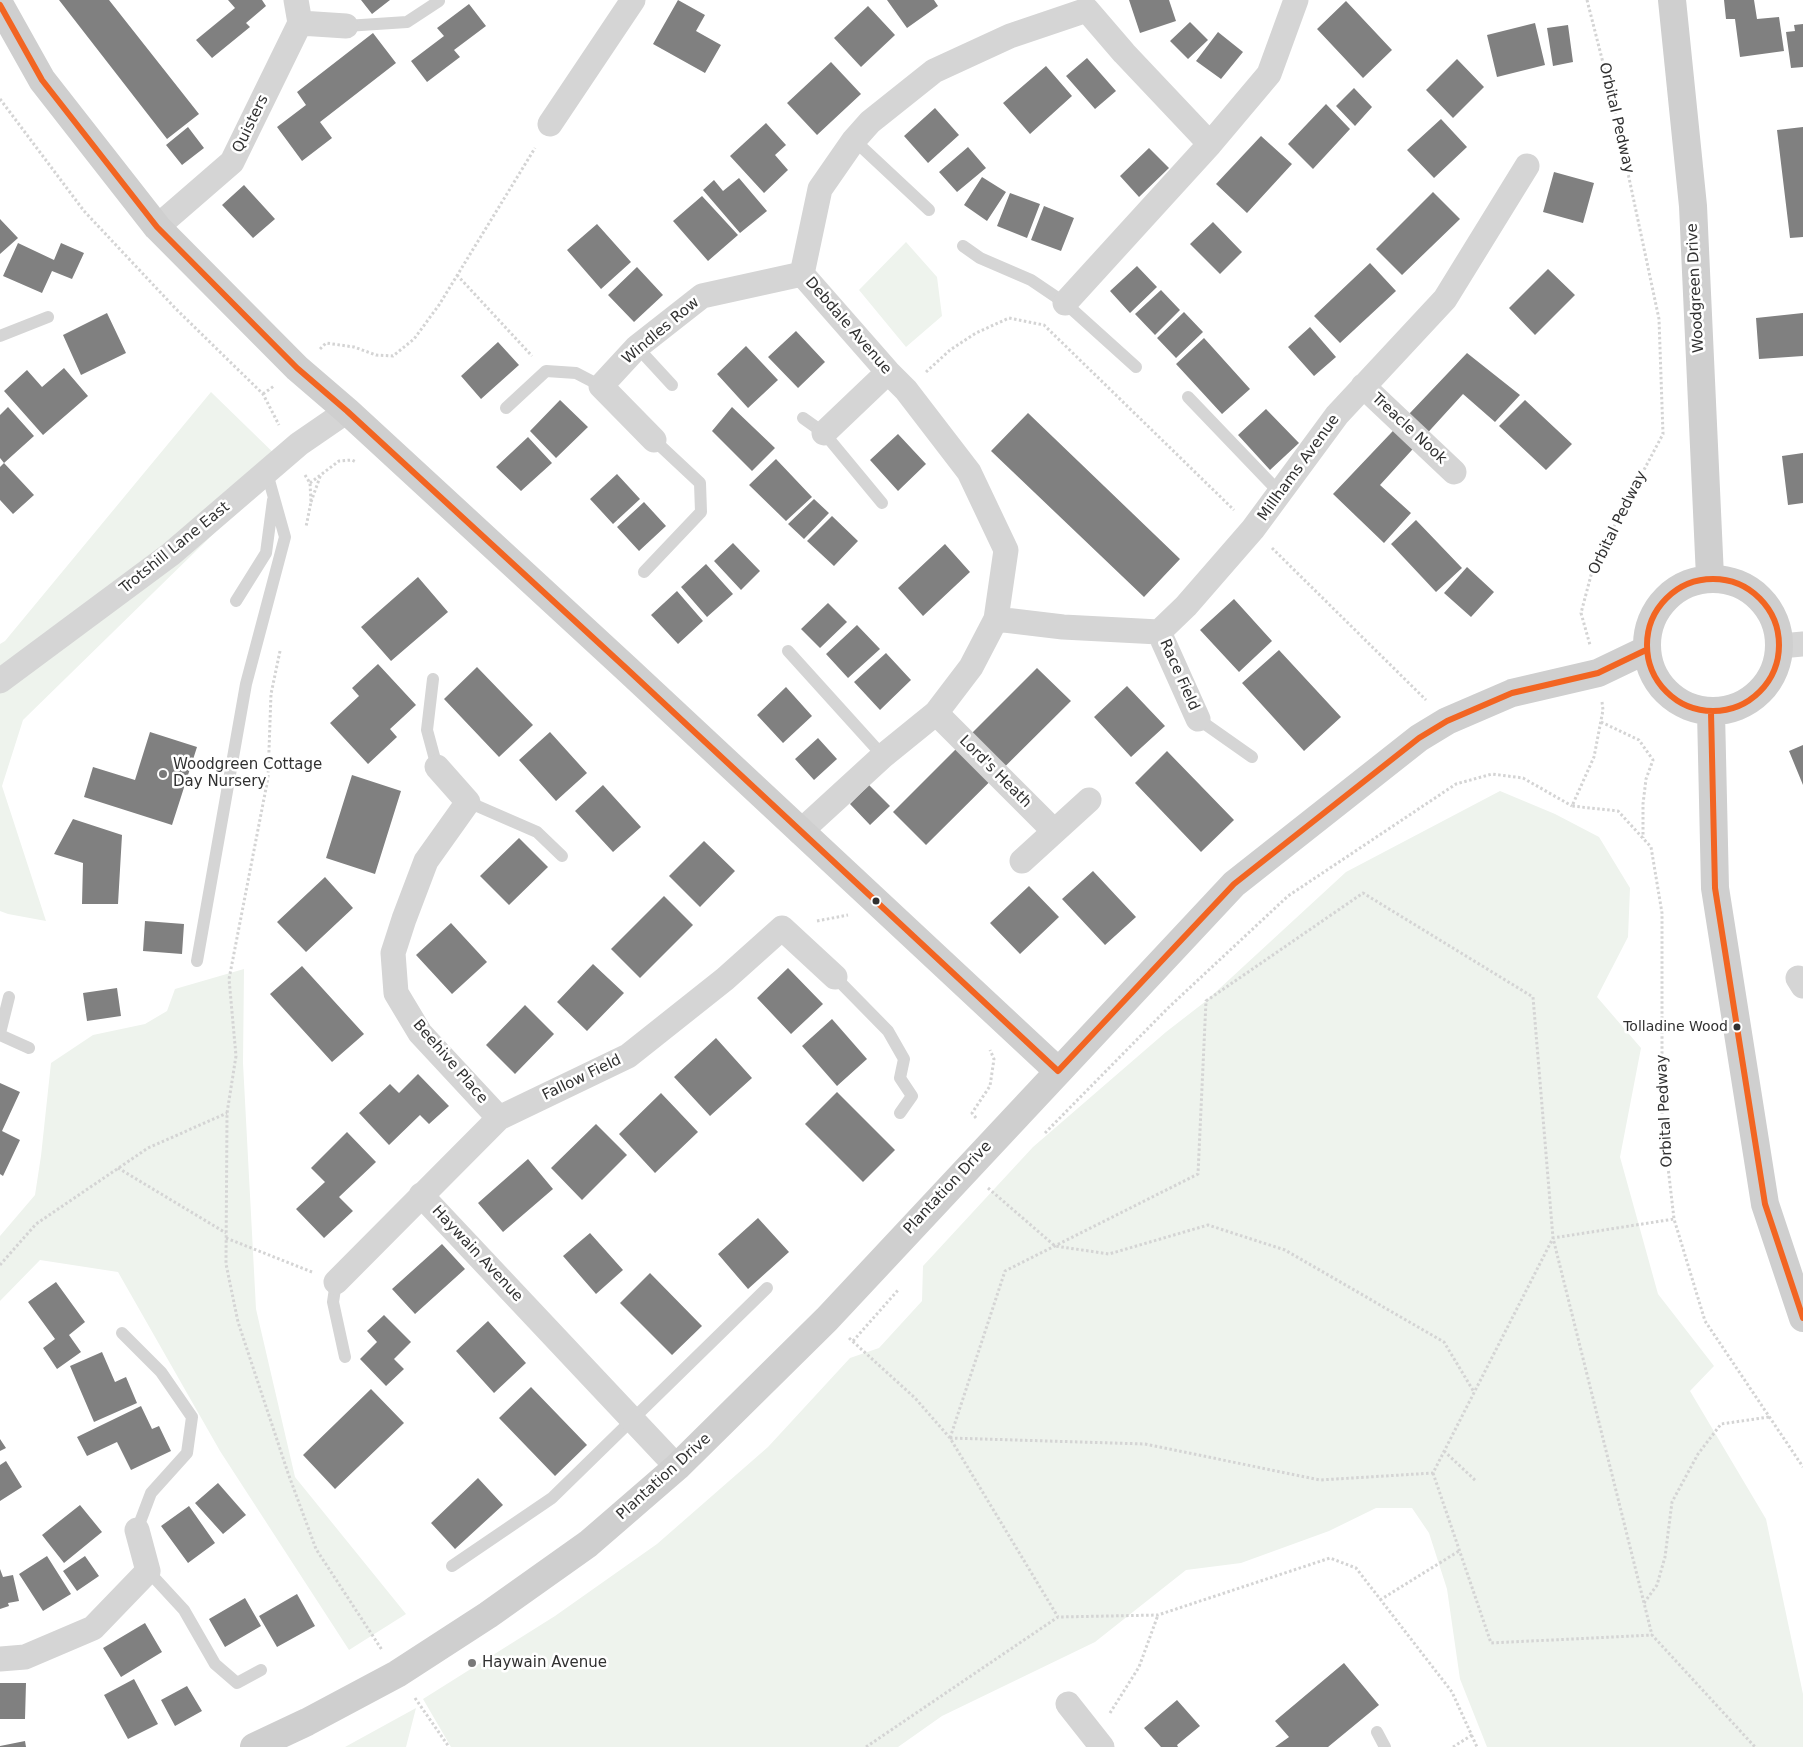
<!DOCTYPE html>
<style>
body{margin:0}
canvas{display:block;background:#fff}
</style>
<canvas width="1803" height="1747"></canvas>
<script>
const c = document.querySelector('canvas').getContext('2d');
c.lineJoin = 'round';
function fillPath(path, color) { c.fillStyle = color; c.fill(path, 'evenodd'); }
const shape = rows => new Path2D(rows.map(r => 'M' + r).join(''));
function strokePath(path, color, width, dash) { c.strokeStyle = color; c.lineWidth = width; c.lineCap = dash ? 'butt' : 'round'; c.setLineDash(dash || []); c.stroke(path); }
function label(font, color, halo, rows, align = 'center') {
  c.font = font + ' "DejaVu Sans",sans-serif'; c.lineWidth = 5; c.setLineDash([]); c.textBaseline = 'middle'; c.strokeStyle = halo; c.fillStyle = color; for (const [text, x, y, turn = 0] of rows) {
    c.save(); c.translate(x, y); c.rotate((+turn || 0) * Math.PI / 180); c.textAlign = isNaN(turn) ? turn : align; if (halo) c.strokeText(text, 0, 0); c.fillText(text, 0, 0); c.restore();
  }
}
const green = shape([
 [906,242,937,277,942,316,906,347,859,290],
 [211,392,285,464,23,720,2,786,46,921,8,914,0,911,0,644,5,641],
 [1500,791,1555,814,1599,837,1630,888,1628,937,1597,997,1641,1048,1620,1157,1658,1294,1714,1366,1690,1391,1766,1519,1803,1694,1803,1747,1487,1747,1460,1679,1447,1589,1429,1533,1412,1508,1376,1508,1329,1531,1241,1563,1186,1570,1095,1642,942,1716,898,1747,451,1747,423,1699,555,1616,657,1544,768,1447,850,1358,879,1348,922,1301,923,1266,1033,1147,1166,1032,1206,1001,1346,872],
 [244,969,243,1063,256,1309,295,1477,406,1614,349,1650,220,1451,118,1272,40,1260,0,1301,0,1236,35,1195,41,1156,51,1063,93,1035,145,1024,167,1011,175,989],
 [416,1708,406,1747,345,1747]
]);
const building = shape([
 [59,0,109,0,199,114,167,139],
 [228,0,262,0,266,6,246,23,250,27,212,58,196,40,235,8],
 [361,0,390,0,372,14],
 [678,0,705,15,696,31,721,45,705,73,653,44],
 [887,0,934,0,938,6,907,28],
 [1129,0,1169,0,1176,21,1140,33],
 [1724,0,1754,0,1757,19,1779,17,1784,51,1740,57,1735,19,1726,19],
 [1346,1,1392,50,1363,78,1317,29],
 [469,4,486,26,454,50,460,57,427,82,411,61,444,36,437,28],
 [868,6,895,35,861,67,834,38],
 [1190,22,1208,40,1188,59,1170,41],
 [1535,23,1545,65,1497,77,1487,35],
 [1803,24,1803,67,1791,68,1786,32,1795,31,1794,25],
 [1568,25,1573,62,1553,66,1547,28],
 [1218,32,1243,52,1221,79,1196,61],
 [373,33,396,63,320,122,332,138,302,161,277,127,306,105,297,92],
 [1087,58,1116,91,1095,109,1066,76],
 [1457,59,1484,87,1453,118,1426,90],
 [831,62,861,94,817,135,787,103],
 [1046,66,1072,96,1030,134,1003,103],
 [1354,88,1372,107,1355,126,1336,106],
 [1326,104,1350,129,1313,169,1288,144],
 [935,108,959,135,928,163,904,136],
 [1441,119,1467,147,1434,178,1407,150],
 [766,123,786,145,775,155,788,170,764,193,730,156],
 [188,127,204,148,182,165,166,145],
 [1803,127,1803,237,1790,238,1777,130],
 [1261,136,1292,164,1247,213,1216,184],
 [968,147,986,168,957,192,939,172],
 [1149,148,1169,168,1139,197,1120,176],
 [1554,172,1594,183,1583,223,1543,212],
 [982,177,1006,192,987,221,964,205],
 [739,178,767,211,740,233,703,190,714,180,723,191],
 [244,185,275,219,253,238,222,205],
 [1433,192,1460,219,1402,275,1376,249],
 [1010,193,1040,204,1027,238,997,226],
 [702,196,738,235,708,261,673,221],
 [1044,206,1074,218,1061,251,1031,240],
 [0,219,18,238,0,254],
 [1213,222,1242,252,1220,274,1190,244],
 [597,224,631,262,601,289,567,250],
 [18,243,54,260,61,243,84,253,72,279,52,271,42,293,3,276],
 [1370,263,1396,291,1340,343,1314,316],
 [1137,266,1157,287,1130,313,1110,291],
 [637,267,663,295,634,322,608,295],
 [1548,269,1575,295,1535,335,1509,308],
 [1161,290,1180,310,1155,335,1135,314],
 [1184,312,1203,332,1176,358,1157,338],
 [107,313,126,353,81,375,63,335],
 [1803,313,1803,356,1759,359,1756,318],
 [1310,327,1336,357,1314,376,1288,347],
 [796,331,825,362,798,388,768,357],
 [1204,338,1250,389,1222,414,1176,364],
 [498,342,519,365,481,399,461,376],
 [746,346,778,380,748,408,717,374],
 [1467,353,1520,395,1495,422,1463,394,1380,485,1411,513,1384,543,1333,494],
 [64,368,88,396,43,435,4,391,27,370,42,387],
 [560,400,588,427,556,458,530,431],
 [1525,400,1572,444,1546,470,1499,426],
 [8,407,34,436,4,463,0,458,0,415],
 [732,407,775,448,752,471,712,431],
 [1266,409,1299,443,1270,470,1238,435],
 [1028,413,1180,559,1144,597,991,451],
 [898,434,926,464,898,491,870,460],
 [528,437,552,463,521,491,496,467],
 [1803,453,1803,503,1788,505,1782,456],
 [776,459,812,497,786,521,749,485],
 [4,463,34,495,13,514,0,500,0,467],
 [617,474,640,499,613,524,590,499],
 [814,499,829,513,804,539,788,524],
 [644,502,666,526,639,551,617,527],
 [832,516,858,541,834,566,807,541],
 [1416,520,1462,568,1436,592,1391,544],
 [733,543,760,571,741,590,714,561],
 [945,544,970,572,923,616,898,588],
 [706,564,733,594,707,617,681,587],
 [1467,567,1494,592,1471,617,1444,593],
 [418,577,448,612,391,661,361,627],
 [677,591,703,621,678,644,651,615],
 [1234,599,1272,641,1239,672,1200,630],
 [828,603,847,622,820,648,801,629],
 [857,625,880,649,848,678,826,654],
 [1279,650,1341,717,1304,751,1242,683],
 [886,653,911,680,880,710,854,682],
 [378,664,416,705,390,729,397,737,368,764,330,723,359,696,352,688],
 [477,667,533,725,499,757,444,699],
 [1037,668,1071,701,926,845,893,812],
 [1127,686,1165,726,1131,757,1094,717],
 [786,687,812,716,783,743,757,715],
 [150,732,197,747,172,825,84,797,93,767,135,780],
 [550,732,587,773,556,801,519,760],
 [818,738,837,759,814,780,795,759],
 [1803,745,1803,785,1789,751],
 [1167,751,1234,820,1201,852,1135,783],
 [352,775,401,791,375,874,326,858],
 [603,785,641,827,613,852,575,811],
 [869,785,890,806,870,825,850,804],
 [73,819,122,835,118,904,82,904,83,863,54,854],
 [519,838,548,867,509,905,480,876],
 [704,841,735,871,700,907,669,876],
 [1093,871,1136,917,1105,945,1062,899],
 [325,877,353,908,306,952,277,922],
 [1029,886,1059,917,1020,954,990,923],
 [664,896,693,925,640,978,611,949],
 [145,921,184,924,182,954,143,951],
 [451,923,487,962,452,994,416,955],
 [593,964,624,993,587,1031,557,1002],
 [302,966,364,1034,332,1062,270,994],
 [788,968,823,1004,791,1034,757,998],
 [117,988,121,1016,87,1021,83,993],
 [525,1005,554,1034,515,1074,486,1045],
 [832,1019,867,1059,837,1086,802,1046],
 [716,1038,752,1078,710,1116,674,1077],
 [418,1074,449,1106,429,1124,420,1115,389,1145,359,1113,390,1084,399,1093],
 [0,1083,20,1092,2,1131,20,1140,3,1176,0,1174],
 [837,1092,895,1150,863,1182,805,1124],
 [661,1093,698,1132,655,1173,619,1134],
 [596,1124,627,1155,582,1200,551,1168],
 [347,1132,376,1162,339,1197,353,1211,324,1238,296,1209,325,1182,311,1168],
 [528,1159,553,1189,503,1232,478,1203],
 [758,1218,789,1252,748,1289,718,1254],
 [590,1233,623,1270,596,1294,563,1256],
 [442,1244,465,1269,415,1314,392,1289],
 [650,1273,702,1326,672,1355,620,1303],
 [56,1282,85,1322,69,1335,81,1352,57,1369,43,1348,55,1339,28,1302],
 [384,1315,411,1342,394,1359,404,1369,386,1386,360,1359,377,1342,367,1331],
 [488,1321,526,1363,494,1393,456,1351],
 [102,1352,115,1382,126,1377,137,1403,94,1422,70,1366],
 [531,1387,587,1445,555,1476,499,1418],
 [371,1389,404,1423,335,1489,303,1455],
 [141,1406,152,1429,159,1426,171,1451,131,1470,117,1442,87,1456,77,1437],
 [0,1439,6,1448,0,1451],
 [6,1461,22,1487,0,1501,0,1465],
 [478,1478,503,1505,455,1549,431,1523],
 [218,1483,246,1515,223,1534,195,1503],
 [80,1505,102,1532,64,1563,42,1535],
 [189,1506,215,1543,188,1563,161,1526],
 [47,1556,71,1594,43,1611,19,1574],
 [85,1556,99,1576,77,1591,63,1571],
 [0,1569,3,1577,13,1575,19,1601,8,1603,9,1606,0,1609],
 [297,1594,315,1626,277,1647,259,1616],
 [245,1598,261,1626,225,1647,209,1619],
 [145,1623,162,1652,121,1677,103,1648],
 [1344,1663,1379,1705,1328,1747,1275,1747,1289,1737,1275,1721],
 [134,1679,158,1724,128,1739,104,1695],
 [0,1683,26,1683,25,1719,0,1719],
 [187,1686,202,1711,175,1726,161,1700],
 [1177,1700,1200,1726,1177,1745,1178,1747,1161,1747,1144,1728],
 [25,1741,26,1747,0,1747,0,1746]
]);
const path = shape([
 [1587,0,1612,98,1659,319,1663,434,1594,564,1581,613,1590,645],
 [0,99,84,211,176,309,263,394,279,425],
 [457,275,532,356],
 [320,349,326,343,354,347,376,355,393,356,414,339,439,305,535,148],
 [926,372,950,350,976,333,1009,318,1044,325,1234,510],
 [263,394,274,386],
 [305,475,310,483,311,502,306,527],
 [310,483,339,461,352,460,356,462],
 [311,502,321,474],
 [1272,548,1426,700],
 [280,651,271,694,268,778,229,979,236,1056,227,1113,226,1264,238,1322,288,1473,316,1549,382,1650],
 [1602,702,1603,710,1594,757,1572,806,1618,811,1651,847,1662,913,1662,1115,1674,1219,1705,1321,1803,1467],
 [1601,722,1639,740,1653,760,1646,779,1643,804,1643,838],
 [817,921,848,915],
 [976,1118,972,1113,990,1086,994,1059,990,1050],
 [1045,1133,1168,1008,1288,896,1456,784,1492,774,1523,778,1572,806],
 [118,1168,226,1233],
 [988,1188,1055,1246,1109,1254,1208,1225,1285,1250,1444,1342,1474,1392],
 [226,1238,312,1272],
 [0,1265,36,1224,148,1148,227,1113],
 [849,1338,915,1398,950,1438,1058,1617],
 [853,1341,899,1289],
 [950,1438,1005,1271,1198,1174,1206,1001,1363,893,1533,997,1553,1238,1652,1635,1755,1747],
 [950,1438,1145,1444,1320,1480,1433,1473,1553,1238,1674,1219],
 [1444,1451,1476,1481],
 [1433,1473,1491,1643,1652,1635],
 [1380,1600,1459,1551],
 [1644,1603,1657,1585,1665,1557,1672,1502,1698,1454,1721,1424,1769,1417],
 [415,1698,449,1747],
 [1110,1713,1139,1667,1158,1615],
 [866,1747,1058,1617,1158,1615,1330,1558,1356,1568,1452,1692,1477,1747],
 [1453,1747,1472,1735]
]);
const lane = shape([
 [346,26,407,22,439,1],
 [854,140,929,210],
 [963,246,980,258,1031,280,1065,303,1136,367],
 [0,336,48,317],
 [637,347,672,385],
 [1188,397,1280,493],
 [506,408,546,371,576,373,601,386],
 [803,418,824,433,882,503],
 [644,572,701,512,700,483,654,440],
 [236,601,266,553,273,500],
 [788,651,883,756],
 [433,679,427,730,437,767],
 [1198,719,1252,757],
 [468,802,537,832,562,856],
 [197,961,246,684,285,537,267,473],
 [835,977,888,1031,904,1059,900,1078,912,1096,900,1113],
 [0,1033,9,997],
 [0,1035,29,1048],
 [336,1282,333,1302,345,1357],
 [122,1333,161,1372,192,1417,187,1453,151,1493,137,1530],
 [452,1566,552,1498,767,1288],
 [148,1571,184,1610,215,1664,237,1683,261,1670],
 [1377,1732,1385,1747]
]);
const street = shape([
 [300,23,346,26],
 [550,124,633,0],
 [157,227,232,162,300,23,296,0],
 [1065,303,1210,144],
 [1363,386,1454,472],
 [824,433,888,372],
 [654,440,601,386,637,347,702,296,802,274],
 [996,619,1063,627,1159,632,1186,606,1253,529,1337,415,1445,299,1527,166],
 [1159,632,1198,719],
 [1781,646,1803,644],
 [0,681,171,554,299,444,347,411],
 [936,713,1054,831],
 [437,767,468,802,426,861,404,919,393,953,396,993,420,1033,499,1118],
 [800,832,883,756,936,713,971,667,996,619,1006,550,969,472,906,390,888,372,802,274,820,189,854,140,870,122,934,71,1010,36,1087,10,1124,53,1210,144,1269,74,1296,0],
 [1022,861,1089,800],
 [1798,978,1803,986],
 [421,1195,677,1467],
 [336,1282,499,1118,628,1056,725,979,782,928,835,977],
 [0,1659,25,1657,93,1628,148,1571,137,1530],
 [1068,1704,1102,1747]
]);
const secondary = shape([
 [1672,0,1693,206,1710,577],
 [0,5,42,80,157,227,297,368,347,411,627,669,1058,1071],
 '1647 645a66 66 0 1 1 132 0a66 66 0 1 1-132 0Z',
 [1711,712,1715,888,1765,1204,1803,1318],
 [254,1747,307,1722,397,1674,488,1615,588,1544,677,1467,827,1319,1234,884,1419,738,1447,721,1512,693,1598,673,1646,650]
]);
const bus1 = shape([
 [0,5,42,80,157,227,297,368,347,411,627,669,1058,1071,1234,884,1419,738,1447,721,1512,693,1598,673,1646,650],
 '1647 645a66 66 0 1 1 132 0a66 66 0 1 1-132 0Z',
 [1711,712,1715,888,1765,1204,1803,1318]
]);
const markers = [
 [163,774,5,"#797979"],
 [876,901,4.5,"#313131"],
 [1737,1027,4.5,"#313131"],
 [472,1663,5,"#797979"]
];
const busNames = [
 ["Tolladine Wood",1728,1027]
];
const streetNames = [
 ["Orbital Pedway",1616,118,77],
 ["Quisters",251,124,-64],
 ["Woodgreen Drive",1696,288,-93],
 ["Debdale Avenue",848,326,49],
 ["Windles Row",661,331,-40],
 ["Treacle Nook",1409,429,43],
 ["Millhams Avenue",1299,468,-54],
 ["Orbital Pedway",1618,523,-64],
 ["Trotshill Lane East",175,548,-39],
 ["Race Field",1179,675,66],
 ["Lord's Heath",995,772,45],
 ["Beehive Place",450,1062,49],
 ["Fallow Field",582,1078,-26],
 ["Orbital Pedway",1665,1111,-93],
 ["Plantation Drive",948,1188,-47],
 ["Haywain Avenue",477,1254,47],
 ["Plantation Drive",664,1477,-42]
];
const poiNames = [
 ["Woodgreen Cottage",173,765],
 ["Day Nursery",173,782],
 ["Haywain Avenue",482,1663]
];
fillPath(green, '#eef3ed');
fillPath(building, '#808080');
strokePath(path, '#d4d4d4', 3, [2.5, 2.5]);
strokePath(lane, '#d5d5d5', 12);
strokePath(street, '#d5d5d5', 25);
strokePath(secondary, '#cfcfcf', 28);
strokePath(bus1, '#f26522', 6);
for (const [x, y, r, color] of markers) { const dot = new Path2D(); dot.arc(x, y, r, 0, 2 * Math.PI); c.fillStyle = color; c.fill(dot); strokePath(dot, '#fff', 2); }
label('14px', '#313131', '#fff', busNames, 'right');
label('15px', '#313131', '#fff', streetNames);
label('15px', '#313131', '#fff', poiNames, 'left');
</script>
